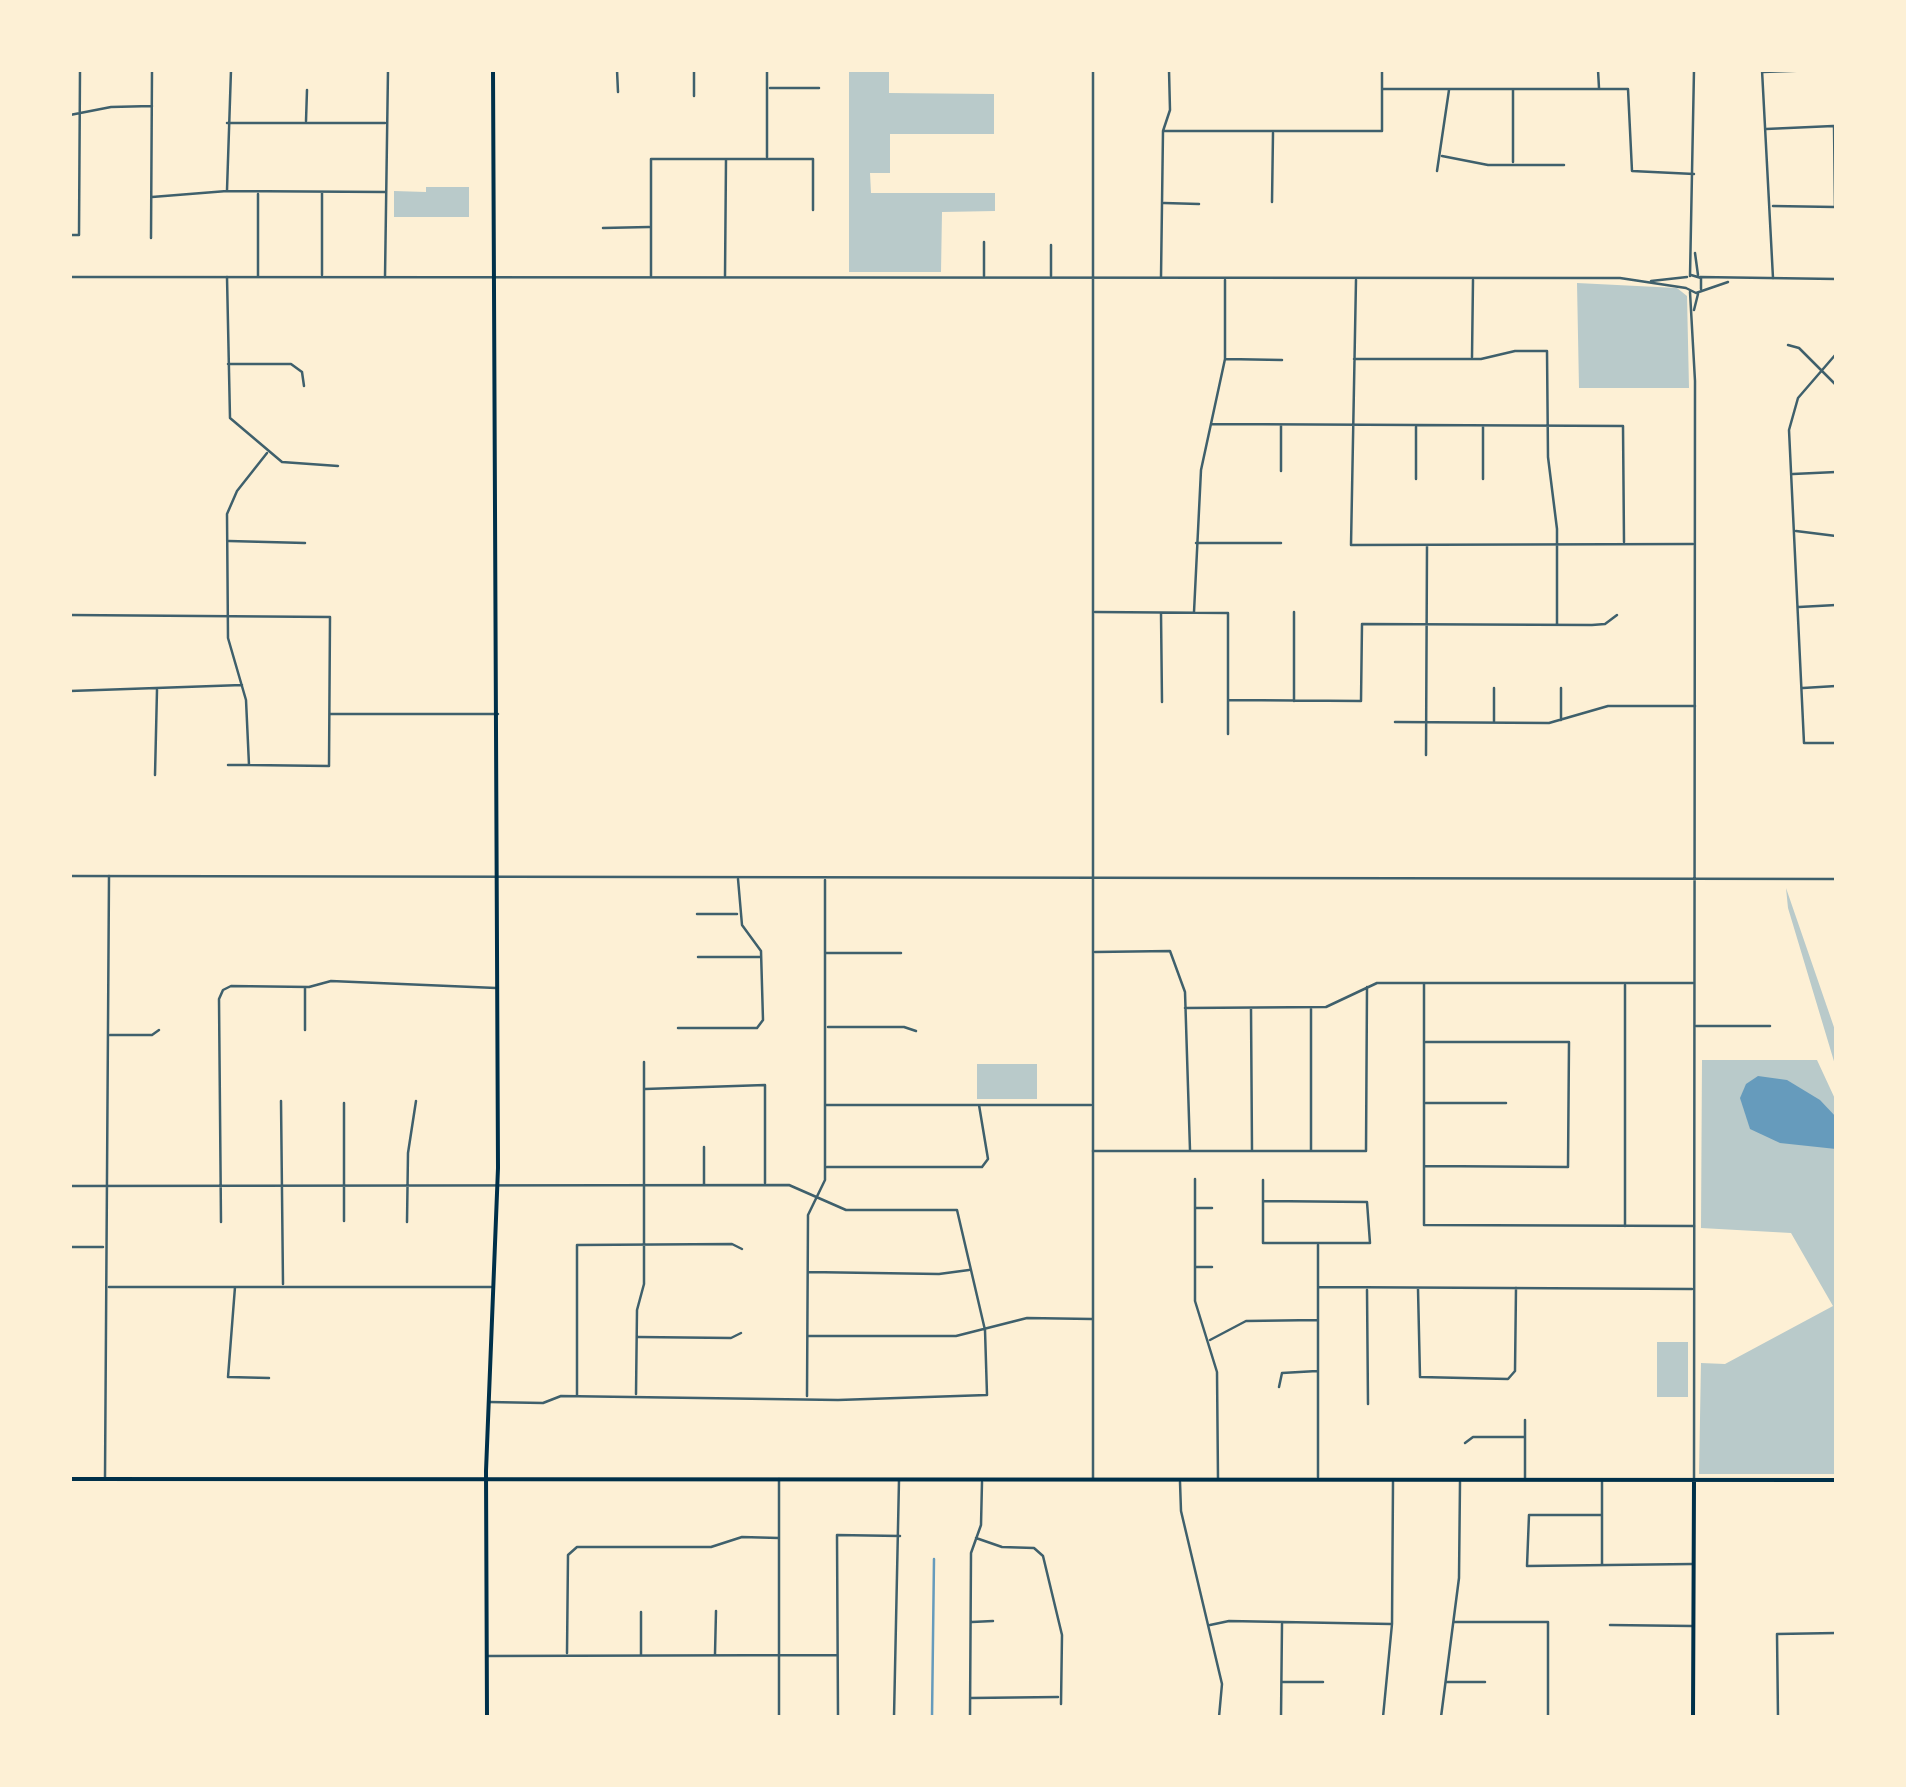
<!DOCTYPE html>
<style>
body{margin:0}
#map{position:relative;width:1906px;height:1787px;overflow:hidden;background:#fdf0d5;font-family:Lato,sans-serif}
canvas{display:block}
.frame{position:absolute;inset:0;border:72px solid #fdf0d5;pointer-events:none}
</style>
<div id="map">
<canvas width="1906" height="1787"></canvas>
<div class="frame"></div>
</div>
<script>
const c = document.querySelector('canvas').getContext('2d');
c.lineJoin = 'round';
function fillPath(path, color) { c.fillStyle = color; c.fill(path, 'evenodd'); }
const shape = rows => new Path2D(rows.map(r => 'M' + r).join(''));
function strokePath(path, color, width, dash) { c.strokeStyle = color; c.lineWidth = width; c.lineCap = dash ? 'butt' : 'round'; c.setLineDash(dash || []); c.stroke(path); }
const green = shape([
 [849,70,889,70,889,93,994,94,994,134,890,134,890,173,870,173,871,193,995,193,995,211,942,212,941,272,849,272],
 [426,187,469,187,469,217,394,217,394,191,426,192],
 [1577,283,1677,288,1687,296,1689,388,1579,388],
 [1786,888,1836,1033,1836,1068,1788,908],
 [1702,1060,1817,1060,1836,1101,1836,1474,1699,1474,1701,1363,1725,1364,1833,1306,1791,1233,1701,1228],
 [977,1064,1037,1064,1037,1099,977,1099],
 [1657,1342,1688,1342,1688,1397,1657,1397]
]);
const water = shape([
 [1758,1076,1787,1080,1820,1100,1836,1117,1836,1149,1780,1143,1750,1129,1740,1098,1746,1084]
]);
const stream = shape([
 [932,1717,934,1559]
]);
const minor = shape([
 [617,70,618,92],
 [694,70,694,96],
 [1598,70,1599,88],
 [1762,70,1773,278],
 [1763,72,1817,70],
 [770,88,819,88],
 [1382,89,1628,89,1632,171,1694,174],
 [1513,90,1513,162],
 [70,115,111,107,152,106],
 [306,121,307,90],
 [227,123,385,123],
 [1834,126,1835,207],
 [1766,129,1833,126],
 [1163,131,1382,131,1382,70],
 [1442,156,1488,165,1564,165],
 [767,157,767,70],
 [1437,171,1449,90],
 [227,190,231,70],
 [258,194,258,276],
 [152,197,227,191,385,192],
 [1272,202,1273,133],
 [1164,203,1199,204],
 [1773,206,1835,207],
 [603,228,649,227],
 [70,235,79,235,80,70],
 [151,238,152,70],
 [1051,245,1051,276],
 [322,275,322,193],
 [651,276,651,159,813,159,813,210],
 [725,276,726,159],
 [984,276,984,242],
 [227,277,230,418,282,462,338,466],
 [385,277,388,70],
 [1161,277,1163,131,1170,110,1169,70],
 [1356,280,1351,545,1693,544],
 [1788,345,1799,348,1836,385],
 [1836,354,1798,398,1789,430,1804,743,1836,743],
 [1472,357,1473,280],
 [1226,359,1282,360],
 [1354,359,1481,359,1515,351,1547,351,1548,457,1557,529,1557,625],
 [228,364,291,364,302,372,304,386],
 [1211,424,1623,426,1624,542],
 [1281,426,1281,471],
 [1793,474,1836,472],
 [1416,479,1416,427],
 [1483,479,1483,427],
 [1796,531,1836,536],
 [229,541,305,543],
 [1196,543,1281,543],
 [1799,607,1836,605],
 [1095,612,1228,613,1228,734],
 [1194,612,1201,470,1225,359,1225,280],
 [1161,613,1162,702],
 [70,615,330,617,329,766,249,765],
 [1803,688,1836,686],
 [70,691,242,685],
 [1228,700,1361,701,1362,624,1592,625,1605,624,1617,615],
 [1294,701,1294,612],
 [331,714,498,714],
 [1561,720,1561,688],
 [1494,721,1494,688],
 [1395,722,1549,723,1608,706,1695,706],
 [1426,755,1427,546],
 [228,765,249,765,246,700,228,638,227,514,237,491,267,453],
 [155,775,157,690],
 [697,914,737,914],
 [1836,914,1836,916],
 [1095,952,1170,951,1185,992,1190,1150],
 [826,953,901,953],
 [698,957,760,957],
 [1424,984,1424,1225,1694,1226],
 [1625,985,1625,1226],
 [1185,1008,1326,1007,1377,983,1693,983],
 [1251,1009,1252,1151],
 [1311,1009,1311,1151],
 [1696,1026,1770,1026],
 [828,1027,904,1027,916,1031],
 [678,1028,757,1028,763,1020,761,951,742,925,738,879],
 [305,1030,305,988],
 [110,1035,152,1035,159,1030],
 [645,1089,765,1085,765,1183],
 [281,1101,283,1284],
 [1426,1103,1506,1103],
 [825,1105,1091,1105],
 [704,1147,704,1185],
 [1093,1151,1366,1151,1367,987],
 [1425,1166,1568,1167,1569,1042,1426,1042],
 [827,1167,982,1167,988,1159,979,1105],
 [1195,1179,1195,1301,1217,1372,1218,1479],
 [1263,1180,1263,1243,1370,1243,1367,1202,1263,1201],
 [70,1186,789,1185,846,1210,957,1210,985,1330,987,1395,838,1400,561,1396,543,1403,489,1402],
 [1195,1208,1212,1208],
 [344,1221,344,1103],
 [221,1222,219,999,223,990,231,986,309,987,331,981,496,988],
 [407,1222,408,1153,416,1101],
 [1318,1245,1318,1477],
 [70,1247,103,1247],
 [1196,1267,1212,1267],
 [808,1272,939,1274,969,1270],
 [109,1287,491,1287],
 [235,1287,228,1377,269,1378],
 [1318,1287,1692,1289],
 [1418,1289,1420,1377,1508,1379,1515,1371,1516,1288],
 [1367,1290,1368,1404],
 [808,1336,956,1336,1027,1318,1092,1319],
 [638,1337,731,1338,741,1333],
 [1210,1340,1246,1321,1317,1320],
 [1279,1387,1282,1373,1317,1371],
 [636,1394,637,1310,644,1284,644,1062],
 [577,1396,577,1245,732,1244,742,1249],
 [807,1396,808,1215,825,1180,825,880],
 [1525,1420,1525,1479],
 [1465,1443,1473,1437,1525,1437],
 [105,1477,109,876],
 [779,1479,779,1717],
 [1180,1482,1181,1511,1222,1684,1219,1717],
 [1602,1515,1529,1515,1527,1566,1692,1564],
 [976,1538,1002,1547,1034,1548,1043,1556,1062,1635,1061,1704],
 [1602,1564,1602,1482],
 [641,1612,641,1654],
 [972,1622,993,1621],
 [1454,1622,1548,1622,1548,1717],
 [1210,1625,1229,1621,1391,1624],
 [1610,1625,1692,1626],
 [567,1653,568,1555,577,1547,711,1547,742,1537,779,1538],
 [715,1654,716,1611],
 [488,1656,837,1655],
 [1283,1682,1323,1682],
 [1447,1682,1485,1682],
 [971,1698,1058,1697],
 [838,1717,837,1535,900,1536],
 [894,1717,899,1480],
 [970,1717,971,1553,981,1525,982,1482],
 [1281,1717,1282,1624],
 [1383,1717,1392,1624,1393,1482],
 [1441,1717,1459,1578,1460,1482],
 [1778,1717,1777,1634,1836,1633]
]);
const tertiary = shape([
 [1695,253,1698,275],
 [1691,275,1701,278,1701,289],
 [1690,276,1694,70],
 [70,277,1620,278,1686,288],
 [1700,277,1836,279],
 [1651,281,1687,277],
 [1686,288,1696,293,1728,282],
 [1690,292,1695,381,1694,1479],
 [1694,310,1698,294],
 [70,876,1836,879],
 [1093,1478,1093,70]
]);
const secondary = shape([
 [70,1479,1836,1480],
 [1693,1717,1694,1482]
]);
const primary = shape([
 [487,1717,486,1471,498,1168,493,70]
]);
fillPath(green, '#b9caca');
fillPath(water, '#669bbc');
strokePath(stream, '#669bbc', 2.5);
strokePath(minor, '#3f606c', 2.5);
strokePath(tertiary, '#3f606c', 2.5);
strokePath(secondary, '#003049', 4);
strokePath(primary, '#003049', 4);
</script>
